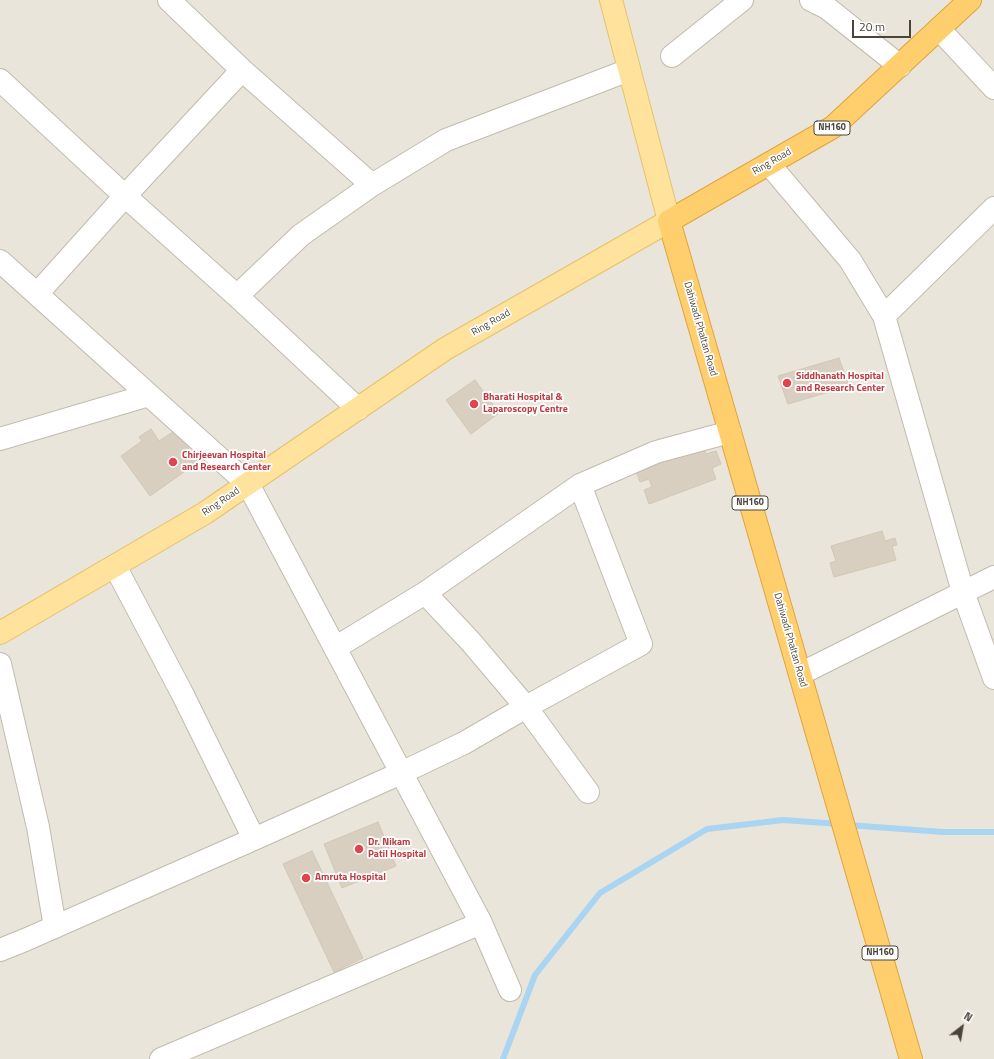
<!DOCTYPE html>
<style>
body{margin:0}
#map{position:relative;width:994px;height:1059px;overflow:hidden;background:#f6f3ec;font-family:"Titillium Web",sans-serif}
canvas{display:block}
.north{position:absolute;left:942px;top:1007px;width:40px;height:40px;-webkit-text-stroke:3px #fff;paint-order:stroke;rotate:31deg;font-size:11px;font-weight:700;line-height:16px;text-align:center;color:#4b4439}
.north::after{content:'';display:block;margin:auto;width:14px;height:18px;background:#4b4439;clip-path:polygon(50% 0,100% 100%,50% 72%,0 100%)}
.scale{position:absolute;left:852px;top:20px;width:59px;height:18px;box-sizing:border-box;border:2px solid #4b4439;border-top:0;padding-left:5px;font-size:12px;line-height:14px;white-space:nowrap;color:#4b4439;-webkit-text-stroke:3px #fff;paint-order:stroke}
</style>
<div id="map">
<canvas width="994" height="1059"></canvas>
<div class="north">N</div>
<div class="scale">20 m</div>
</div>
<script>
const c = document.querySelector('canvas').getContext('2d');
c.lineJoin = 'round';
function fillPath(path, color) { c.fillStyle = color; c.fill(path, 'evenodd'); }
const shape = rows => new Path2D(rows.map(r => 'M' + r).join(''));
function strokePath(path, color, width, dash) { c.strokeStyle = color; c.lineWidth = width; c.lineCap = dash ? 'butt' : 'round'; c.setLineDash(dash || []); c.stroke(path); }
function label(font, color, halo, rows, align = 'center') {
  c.font = font + ' "Titillium Web",sans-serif'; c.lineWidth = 3.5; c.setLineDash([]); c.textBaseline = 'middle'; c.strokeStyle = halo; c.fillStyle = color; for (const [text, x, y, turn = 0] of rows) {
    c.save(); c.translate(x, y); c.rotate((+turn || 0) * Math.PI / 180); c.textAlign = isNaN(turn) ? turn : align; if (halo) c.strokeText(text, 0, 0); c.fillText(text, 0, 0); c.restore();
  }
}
const residential = shape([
 [0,0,994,0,994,1059,0,1059]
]);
const stream = shape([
 [848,825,943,832,994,832],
 [503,1059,535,975,600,893,707,829,783,820,839,824]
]);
const building = shape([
 [839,358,849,386,788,404,778,376,839,358],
 [475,380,499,413,471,434,446,400,475,380],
 [151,429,159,441,176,430,198,462,150,496,121,456,142,441,139,437,151,429],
 [702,443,706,454,716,451,721,464,712,468,716,479,649,504,644,490,652,487,649,479,640,482,635,468,702,443],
 [882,531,885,541,895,538,897,545,892,546,896,560,834,577,830,563,836,561,831,546,882,531],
 [378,822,396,866,342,888,324,844,378,822],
 [312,851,363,958,334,972,283,864,312,851]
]);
const minor = shape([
 [169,0,242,70,372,185],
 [811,0,827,8,900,66],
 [939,29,994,88],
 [672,56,742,0],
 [0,80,125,196,237,296,358,409],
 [769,164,850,260,884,316,963,592,994,678],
 [0,261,248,484,481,923,510,990],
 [37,294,125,196,242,70],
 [237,296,301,235,372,185,446,140,629,70],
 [884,316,994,208],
 [0,439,149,395],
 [580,485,656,452,730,432],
 [115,566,182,693,254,839],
 [425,593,471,642,526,707,588,792],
 [0,664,38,827,55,927],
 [800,674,994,577],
 [0,950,25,940,254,839,401,773,464,743,526,707,641,644,580,485,425,593,335,648],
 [161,1059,481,923]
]);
const major = shape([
 [0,633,205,513,445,349,669,221,611,0]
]);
const highway = shape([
 [911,1059,669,221,833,127,970,0]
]);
const markers = [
 [787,383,5,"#e0444e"],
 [474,404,5,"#e0444e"],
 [173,462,5,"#e0444e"],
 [359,849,5,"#e0444e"],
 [306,878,5,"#e0444e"]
];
const shields = [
 [832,128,36],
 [750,503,36],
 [880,953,36]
];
const shieldNames = [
 ["NH160",832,128],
 ["NH160",750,503],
 ["NH160",880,953]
];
const streetNames = [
 ["Ring Road",772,162,-30],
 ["Ring Road",491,323,-30],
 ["Dahiwadi Phaltan Road",700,329,74],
 ["Ring Road",221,502,-34],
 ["Dahiwadi Phaltan Road",790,640,74]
];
const healthNames = [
 ["Siddhanath Hospital",796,377],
 ["and Research Center",796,389],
 ["Bharati Hospital &",483,398],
 ["Laparoscopy Centre",483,410],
 ["Chirjeevan Hospital",182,456],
 ["and Research Center",182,468],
 ["Dr. Nikam",368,843],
 ["Patil Hospital",368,855],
 ["Amruta Hospital",315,878]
];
fillPath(residential, '#eae5da');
strokePath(stream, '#a9d4f2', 6);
fillPath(building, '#d8cfc1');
strokePath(building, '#d3c7b4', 1);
strokePath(minor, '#c2bbae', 24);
strokePath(major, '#e6c16a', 24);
strokePath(highway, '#e0a43c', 24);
strokePath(minor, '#fff', 22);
strokePath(major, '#ffe39c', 22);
strokePath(highway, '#ffcf6e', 22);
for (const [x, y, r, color] of markers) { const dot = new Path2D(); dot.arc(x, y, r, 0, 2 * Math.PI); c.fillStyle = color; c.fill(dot); strokePath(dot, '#fff', 1.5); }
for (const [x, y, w] of shields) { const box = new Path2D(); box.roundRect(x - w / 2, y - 7, w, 14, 3); c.fillStyle = '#fff'; c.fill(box); strokePath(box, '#4b4439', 1); }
label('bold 9px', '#4b4439', null, shieldNames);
label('10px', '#4b4439', '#fff', streetNames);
label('bold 10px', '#be3a42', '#fff', healthNames, 'left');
</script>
